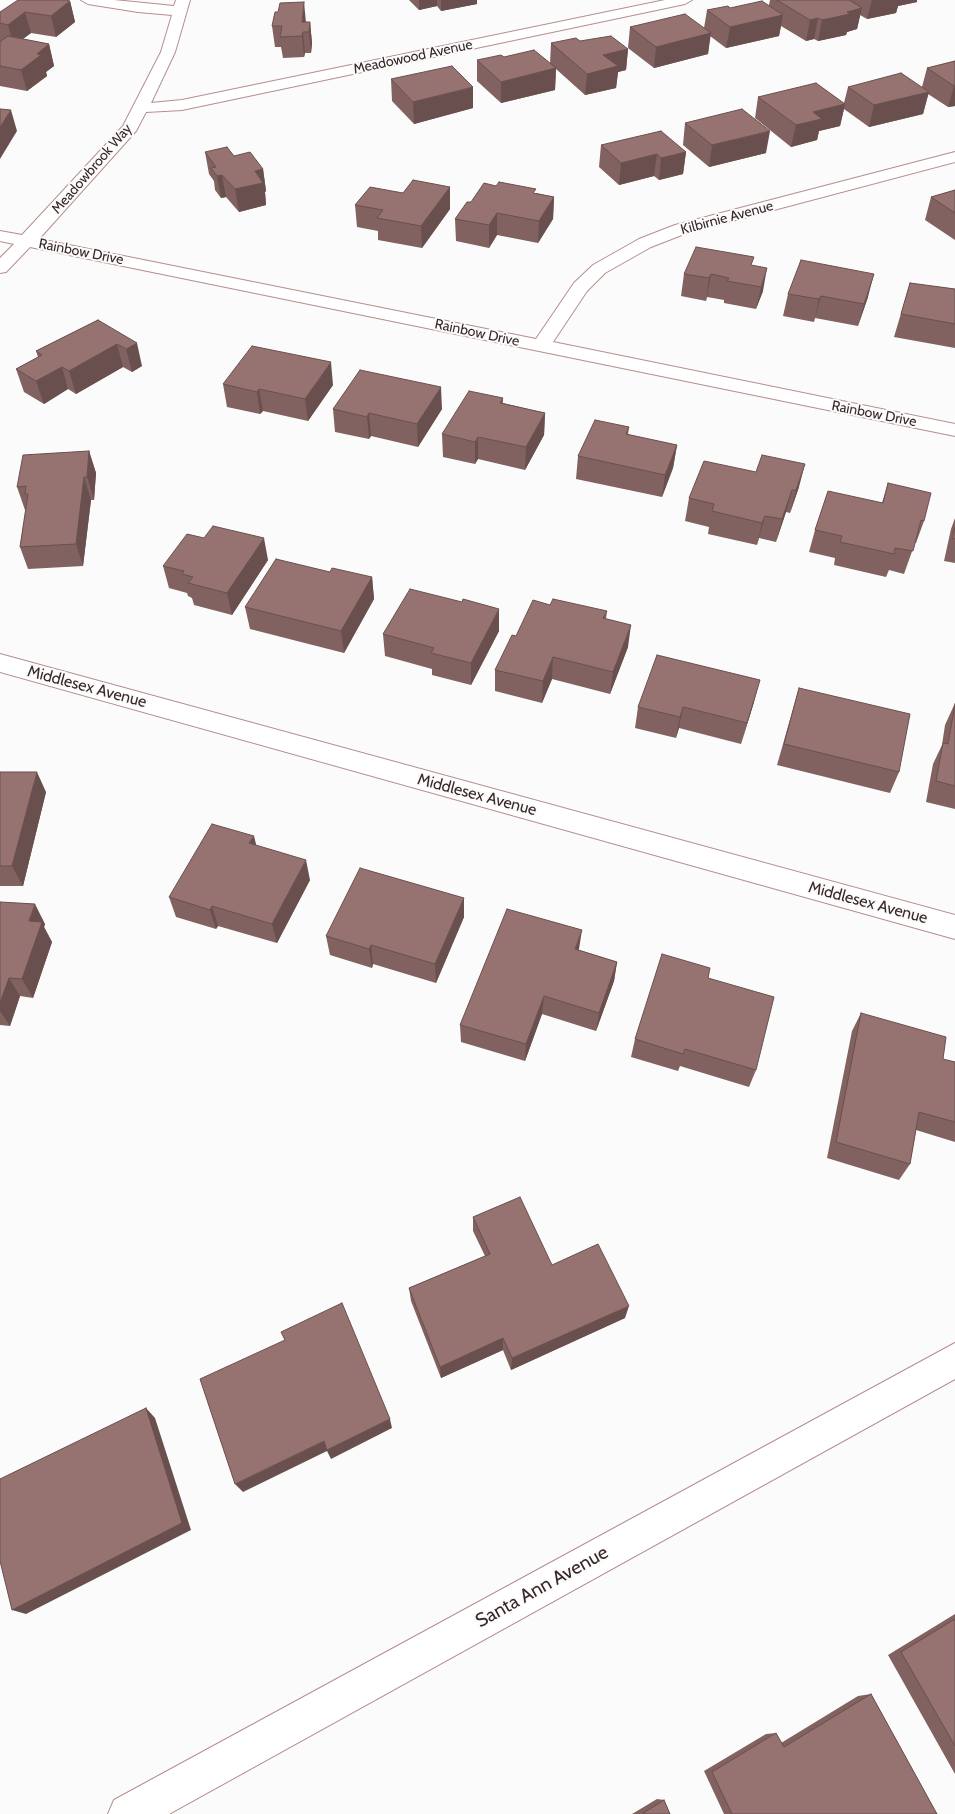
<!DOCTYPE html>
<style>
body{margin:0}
canvas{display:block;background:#fbfbfb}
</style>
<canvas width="955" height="1814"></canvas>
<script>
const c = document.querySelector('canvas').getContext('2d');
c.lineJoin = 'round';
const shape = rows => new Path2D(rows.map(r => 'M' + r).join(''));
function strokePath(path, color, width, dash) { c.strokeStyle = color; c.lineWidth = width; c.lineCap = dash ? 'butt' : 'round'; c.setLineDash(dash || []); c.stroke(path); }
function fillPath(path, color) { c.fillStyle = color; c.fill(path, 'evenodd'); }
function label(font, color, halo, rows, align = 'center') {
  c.font = font + ' Cabin,sans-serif'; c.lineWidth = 4; c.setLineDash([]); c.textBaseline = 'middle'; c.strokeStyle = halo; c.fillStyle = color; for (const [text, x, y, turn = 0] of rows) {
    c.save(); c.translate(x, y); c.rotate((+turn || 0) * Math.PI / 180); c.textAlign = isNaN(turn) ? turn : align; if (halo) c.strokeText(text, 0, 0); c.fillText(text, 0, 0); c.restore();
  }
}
const minor = shape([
 [81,0,114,0,174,6,176,0,190,0,175,52,151,103,182,100,665,0,692,0,685,4,182,110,146,112,136,131,39,239,536,339,574,283,593,265,639,239,675,225,955,152,955,162,687,233,651,247,605,273,587,291,553,342,955,424,955,436,30,247,6,272,0,273,0,258,14,244,0,241,0,231,22,235,123,126,161,52,172,15,138,12,88,4,81,0],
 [0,654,955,915,955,939,0,672,0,654],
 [955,1343,955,1379,169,1814,108,1814,114,1800,955,1343]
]);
const wall = shape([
 [409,0,477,0,477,4,441,11,437,6,419,10],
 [770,0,917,0,917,2,898,6,896,13,867,19,860,15,857,29,847,32,846,35,818,41,814,39,806,41,781,26,779,36,726,48,710,36,708,54,654,68,628,48,630,27,704,28,707,10,769,5],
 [70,1,75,22,56,37,31,33,22,39,49,44,54,66,46,72,47,76,27,91,0,86,0,12],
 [306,22,310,22,312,43,311,53,305,53,304,57,283,58,281,47,275,47,272,26],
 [580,41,628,49,626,70,618,72,616,88,585,95,556,69,555,90,501,103,477,81,477,60,504,57,550,64,551,43],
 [955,61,955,106,948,107,928,94,923,114,869,127,844,109,840,126,819,131,817,140,791,147,755,118,758,97,844,103,848,87,922,87,927,68],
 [391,79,473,108,414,124,392,101],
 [685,123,766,153,709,167,683,145],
 [601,145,686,152,683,174,659,180,654,176,619,185,599,167],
 [205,152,234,156,263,169,266,191,265,192,266,205,239,212,226,197,221,198,215,190,214,181,209,174],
 [450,187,450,209,422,248,378,240,378,231,357,227,355,205,403,193],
 [955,190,955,240,925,220,931,197],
 [536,193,554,197,553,219,538,243,497,235,489,248,456,241,455,219,471,202],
 [753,266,763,291,756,309,724,303,724,300,707,297,706,301,681,296,684,274],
 [910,283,955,289,955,348,894,337],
 [788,294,868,297,858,326,815,318,814,322,783,316],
 [98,320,142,366,132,372,123,367,76,394,68,389,44,404,24,392,16,369,38,357,36,351],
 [223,384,333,385,308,421,263,411,260,414,227,407],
 [503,398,503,403,545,413,544,435,525,470,478,459,475,464,443,457,442,434],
 [333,409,442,409,418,447,371,436,369,439,335,432],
 [629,427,628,435,677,445,673,468,662,497,576,479,578,456],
 [89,451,96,473,94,500,91,500,83,566,28,569,20,547,26,510,25,510,17,487],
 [888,483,924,521,916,543,915,543,904,574,889,570,886,577,834,565,835,558,809,552,815,530,882,503],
 [799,487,790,513,786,512,776,542,759,538,757,545,708,534,709,527,685,521,689,498],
 [955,518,955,563,944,561,951,529],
 [268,560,232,615,194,605,192,598,188,596,187,593,169,588,163,566],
 [330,572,372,577,374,599,344,653,250,629,245,607],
 [550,605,607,611,606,619,628,647,610,694,552,679,542,703,495,691,495,670,516,636],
 [499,631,471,685,432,675,432,669,385,656,383,634],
 [799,688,899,772,890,793,777,765],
 [754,702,741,744,679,728,676,738,635,728,638,707],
 [955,703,955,809,926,802,933,764,942,745,945,725],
 [0,772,46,792,23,886,0,886],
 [257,846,310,880,277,943,218,926,216,929,176,917,169,897],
 [464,898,464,917,436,983,373,964,372,968,330,955,326,936],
 [0,902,45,924,44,927,52,942,33,998,20,996,10,1026,0,1025],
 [579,950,617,962,614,981,596,1031,542,1014,525,1061,461,1042,460,1025],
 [708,978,756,1070,749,1087,680,1066,678,1071,631,1057,635,1039],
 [861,1013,943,1059,955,1062,955,1142,916,1130,910,1164,899,1180,827,1158,852,1031],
 [473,1217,552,1265,625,1318,511,1370,503,1350,441,1378,411,1301,409,1288,485,1256,473,1231],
 [955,1614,955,1774,888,1655],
 [871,1694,937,1814,724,1814,704,1771,766,1734,776,1733,781,1743,858,1696],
 [657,1799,664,1800,670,1814,632,1814]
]);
const shadedWall = shape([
 [419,0,437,0,437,6,419,10],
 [441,0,477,0,477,4,441,11],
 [872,0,917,0,917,2,898,6,896,13,867,19],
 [70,1,75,22,56,37,51,16],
 [304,2,306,23,302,22],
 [862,8,857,29,847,32,846,35,818,41,822,20,847,12],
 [25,12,31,33,14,46,8,25],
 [783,15,779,36,726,48,730,27],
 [818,18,814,39,806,41,810,20],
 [310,22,312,43,311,53,309,32],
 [303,32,305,53,304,57,302,36],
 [711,33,708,54,654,68,656,47],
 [49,44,54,66,46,72,47,76,27,91,21,70,37,54],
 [628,49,626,70,618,72,616,88,585,95,587,74,603,55],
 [556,68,555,90,501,103,501,82],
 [954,86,955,86,955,106,948,107],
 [473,87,473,108,414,124,413,102],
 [929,92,923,114,869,127,874,105],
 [845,104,840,126,819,131,817,140,791,147,796,125,813,112],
 [11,110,17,131,0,159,0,127],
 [770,131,766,153,709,167,712,145],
 [686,152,683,174,659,180,661,158],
 [657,154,654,176,619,185,621,163],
 [263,169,266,191,265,192,266,205,239,212,235,189,255,171],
 [222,175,226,197,221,198,217,176],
 [450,187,450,209,422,248,421,226],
 [554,197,553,219,538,243,539,221],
 [497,213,497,235,489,248,489,225],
 [767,268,763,291,756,309,761,287],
 [711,274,707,297,706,301,709,278],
 [874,274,868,297,858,326,864,304],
 [821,296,815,318,814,322,819,299],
 [137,343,142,366,132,372,126,349],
 [117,344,123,367,76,394,69,371],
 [331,362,333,385,308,421,305,399],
 [62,367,68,389,44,404,36,381],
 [441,387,442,409,418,447,417,424],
 [259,389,263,411,260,414,257,392],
 [369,413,371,436,369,439,367,417],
 [545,413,544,435,525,470,526,447],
 [478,437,478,459,475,464,475,442],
 [677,445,673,468,662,497,665,475],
 [89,451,96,473,94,500,87,477],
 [805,464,799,487,790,513,796,490],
 [84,477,91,500,83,566,76,544],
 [792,490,786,512,776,542,782,519],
 [765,516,759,538,757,545,762,523],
 [264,538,268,560,232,615,227,593],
 [372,577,374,599,344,653,341,631],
 [499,609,499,631,471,685,471,663],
 [631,625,628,647,610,694,613,672],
 [553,657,552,679,542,703,543,681],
 [760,680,754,702,741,744,747,723],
 [683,707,679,728,676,738,680,717],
 [37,772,46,792,23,886,12,866],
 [254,836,259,856,249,843],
 [306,860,310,880,277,943,272,924],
 [464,898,464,917,436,983,435,964],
 [35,904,45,924,44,927,52,942,33,998,22,979,29,921],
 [212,906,218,926,216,929,210,910],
 [582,930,579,949,572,968,575,949],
 [371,945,373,964,372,968,369,949],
 [617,962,614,981,596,1031,599,1013],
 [9,978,20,996,10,1026,0,1011,0,1003],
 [544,996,542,1014,525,1061,526,1044],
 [629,1306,625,1318,511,1370,512,1358],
 [503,1338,503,1350,441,1378,440,1367],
 [146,1408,155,1418,191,1530,26,1614,12,1610],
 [390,1419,392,1428,331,1459,327,1451,243,1492,235,1484,324,1441]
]);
const building = shape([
 [18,0,65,0,70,1,51,16,25,12,8,25,0,23,0,12,18,0],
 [777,0,849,0,862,8,847,12,850,14,822,20,818,18,810,20,777,0],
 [762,1,783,15,730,27,707,10,728,6,730,8,762,1],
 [304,2,302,22,310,22,309,32,303,32,302,36,280,37,282,26,272,26,275,12,278,12,280,3,304,2],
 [685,14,711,33,656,47,630,27,685,14],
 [8,36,49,44,37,54,41,55,21,70,0,66,0,42,8,36],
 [611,36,628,49,603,55,618,66,587,74,551,43,576,38,580,41,611,36],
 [534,50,556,68,501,82,477,60,501,55,504,57,534,50],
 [955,61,955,86,954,86,927,68,955,61],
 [452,66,473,87,413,102,391,79,452,66],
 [901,73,929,92,874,105,848,87,901,73],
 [816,83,845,104,813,112,822,119,796,125,758,97,816,83],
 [0,109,11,110,0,127,0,109],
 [742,109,770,131,712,145,685,123,742,109],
 [661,131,686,152,661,158,657,154,621,163,601,145,661,131],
 [227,147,234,156,250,152,263,169,255,171,263,183,235,189,222,175,217,176,211,168,216,167,205,152,227,147],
 [413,180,450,187,421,226,377,218,383,210,355,205,370,187,403,193,413,180],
 [499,182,536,189,533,193,554,197,539,221,497,213,489,225,455,219,467,202,471,202,484,183,496,186,499,182],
 [955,190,955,213,931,197,955,190],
 [696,247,754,257,751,265,767,268,761,287,727,281,729,278,711,274,709,278,684,274,696,247],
 [801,260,874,274,864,304,821,296,819,299,788,294,801,260],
 [910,283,955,289,955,324,901,314,910,283],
 [98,320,137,343,126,349,117,344,69,371,62,367,36,381,16,369,42,355,36,351,98,320],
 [252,346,331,362,305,399,259,389,257,392,223,384,252,346],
 [360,370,441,387,417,424,369,413,367,417,333,409,360,370],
 [469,391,503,398,500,403,545,413,526,447,478,437,475,442,442,434,469,391],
 [595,420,629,427,626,434,677,445,665,475,578,456,595,420],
 [89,451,87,477,84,477,76,544,20,547,28,494,25,494,26,486,17,487,23,455,89,451],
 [762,455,805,464,796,490,792,490,782,519,765,516,762,523,712,511,714,504,689,498,704,461,756,472,762,455],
 [888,483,931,493,924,521,921,520,913,551,895,548,894,554,840,542,842,536,815,530,828,491,883,503,888,483],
 [213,526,264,538,227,593,188,583,193,577,182,574,184,571,163,566,187,534,204,538,213,526],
 [955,527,955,539,952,538,955,527],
 [276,559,330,572,332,568,372,577,341,631,245,607,276,559],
 [410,589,462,602,463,599,499,609,471,663,431,653,434,648,383,634,410,589],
 [553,599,607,611,603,618,631,625,613,672,553,657,543,681,495,670,512,635,516,636,533,600,550,605,553,599],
 [657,655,760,680,747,723,683,707,680,717,638,707,657,655],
 [799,688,910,714,899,772,784,744,799,688],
 [955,704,955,786,936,781,943,743,948,744,955,704],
 [0,772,37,772,12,866,0,866,0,772],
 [212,824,254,836,249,843,306,860,272,924,212,906,210,910,169,897,212,824],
 [360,868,464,898,435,964,371,945,369,949,326,936,360,868],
 [0,902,35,904,29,921,42,922,22,979,9,978,0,1003,0,902],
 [507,909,582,930,575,949,617,962,599,1013,544,996,526,1044,460,1025,507,909],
 [662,954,710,968,708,978,774,997,756,1070,685,1049,683,1054,635,1039,662,954],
 [861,1013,946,1037,943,1059,955,1062,955,1122,919,1112,910,1164,836,1142,861,1013],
 [520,1197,552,1265,598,1244,629,1306,512,1358,503,1338,440,1367,409,1288,490,1254,473,1217,520,1197],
 [342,1303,390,1419,327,1450,324,1441,235,1484,200,1379,285,1340,281,1332,342,1303],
 [146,1408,182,1523,12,1610,0,1561,0,1479,146,1408],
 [955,1619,955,1746,901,1652,955,1619],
 [871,1694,937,1814,732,1814,712,1772,776,1733,784,1747,871,1694],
 [664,1800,670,1814,642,1814,664,1800]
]);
const farStreetnames = [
 ["Meadowood Avenue",413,57,-12],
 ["Meadowbrook Way",92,169,-49],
 ["Kilbirnie Avenue",727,218,-15],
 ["Rainbow Drive",81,252,11],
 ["Rainbow Drive",477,333,12],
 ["Rainbow Drive",874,414,11]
];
const streetNames = [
 ["Middlesex Avenue",87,687,15],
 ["Middlesex Avenue",477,795,15],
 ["Middlesex Avenue",868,903,15]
];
const nearStreetnames = [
 ["Santa Ann Avenue",542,1587,-29]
];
strokePath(minor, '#b58f8d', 2);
fillPath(minor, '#fff');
fillPath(wall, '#816260');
fillPath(shadedWall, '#69504e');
fillPath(building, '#967270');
strokePath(building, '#69504e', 1);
label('14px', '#382928', '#fbfbfb', farStreetnames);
label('16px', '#382928', '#fbfbfb', streetNames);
label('19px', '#382928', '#fbfbfb', nearStreetnames);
</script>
